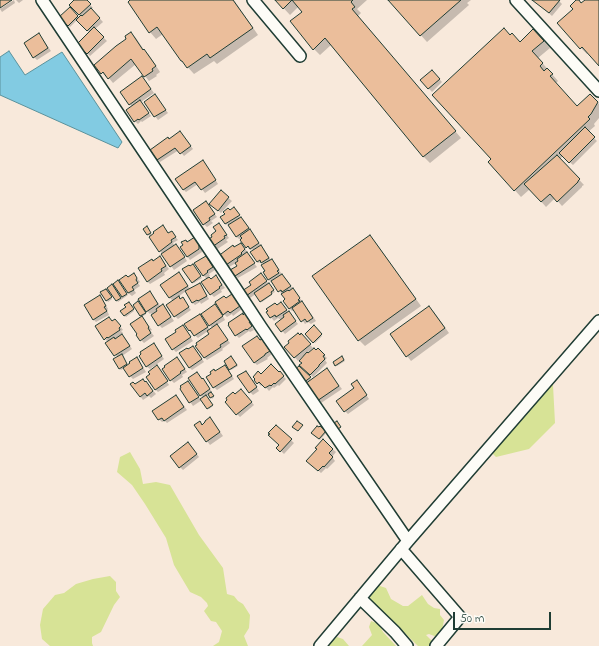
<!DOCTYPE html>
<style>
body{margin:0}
#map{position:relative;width:599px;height:646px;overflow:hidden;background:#f8e9db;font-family:"Indie Flower",sans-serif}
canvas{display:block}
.scale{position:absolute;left:453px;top:612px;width:98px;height:18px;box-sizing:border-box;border:2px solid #1f3d34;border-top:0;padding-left:5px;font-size:12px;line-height:14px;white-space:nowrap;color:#1f3d34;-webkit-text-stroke:3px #fdfcf7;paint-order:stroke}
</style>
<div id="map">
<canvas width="599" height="646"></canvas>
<div class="scale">50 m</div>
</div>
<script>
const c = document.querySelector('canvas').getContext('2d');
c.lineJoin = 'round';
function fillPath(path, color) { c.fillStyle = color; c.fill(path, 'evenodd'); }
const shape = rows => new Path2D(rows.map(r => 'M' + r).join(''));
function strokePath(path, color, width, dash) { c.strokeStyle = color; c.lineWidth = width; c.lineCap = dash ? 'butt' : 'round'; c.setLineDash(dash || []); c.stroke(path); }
const green = shape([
 [550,382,553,385,555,423,529,449,496,457,489,450],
 [130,452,140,469,143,484,156,482,170,485,199,535,223,568,227,594,234,596,238,601,243,604,250,615,249,628,244,636,248,646,213,646,219,642,222,631,216,622,211,621,204,611,208,606,207,603,201,597,190,592,174,565,166,538,145,504,132,485,117,472,120,457],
 [110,576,116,582,116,591,120,597,114,605,101,632,92,637,92,643,93,646,50,646,42,639,40,625,43,609,55,595,64,593,76,584,93,579],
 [377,585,386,588,391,599,403,606,408,606,422,595,428,604,434,608,440,609,440,615,444,620,441,635,437,637,429,634,426,635,434,643,432,646,418,646,370,599,370,593],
 [371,621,379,624,383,632,396,646,362,646,372,635,369,627],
 [337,637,343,639,349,646,327,646]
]);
const water = shape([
 [9,51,25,75,62,52,122,142,118,148,0,95,0,57,9,51]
]);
const shadow = shape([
 [14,0,15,3,2,12,0,9],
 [16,0,23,0,19,3],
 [76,0,86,0,93,8,91,9,103,22,95,29,107,41,90,56,78,44,90,33,77,20,70,27,61,18,70,9,79,18,81,16,71,5],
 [132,0,234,0,258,35,217,64,214,61,194,74,182,61,163,34,156,39,150,32],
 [276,0,367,0,357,9,361,13,358,16,461,138,430,163,424,157,331,45,320,55,314,49,304,12,299,6,290,15],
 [389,0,471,0,467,3,469,5,427,42],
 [534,0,558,0,562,4,552,16],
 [586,0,599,0,599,65,589,53,587,54,581,48,559,23],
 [131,33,136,38,144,50,149,55,160,72,156,75,157,76,149,81,145,76,136,64,113,83,108,77,107,78,95,65,128,39],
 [39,35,42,38,51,51,37,60,34,57],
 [510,36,520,43,540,37,550,48,538,58,558,81,555,84,577,107,590,95,599,104,599,118,594,124,595,126,588,132,597,141,573,165,563,156,560,159,584,185,582,186,582,187,562,206,555,198,546,207,530,189,521,197,489,162,493,159],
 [432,71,442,82,432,92,421,80],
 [145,80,154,93,141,102,151,116,142,122,141,121,138,124,135,121,132,107,130,104],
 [155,96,168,113,158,120,145,103],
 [180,132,193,149,184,156,179,150,160,162,157,159,169,140],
 [206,165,218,184,205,193,198,184,186,192,183,189],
 [221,192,232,201,221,213,214,207],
 [206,202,217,217,211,221,213,223,207,227,204,224],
 [235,209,240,216,239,217,244,221,271,260,272,260,275,263,281,273,281,274,285,278,305,305,316,321,311,324,308,322,305,324,295,310,292,311,289,308,286,300,273,282,272,283,269,280,264,273,266,271,264,265,261,261,259,263,257,262,254,251,252,249,250,250,240,239,239,239,236,236,228,224,227,225,226,224,222,217,230,211],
 [163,226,169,234,174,235,178,240,173,243,175,246,176,245,179,248,187,261,174,270,144,229,148,229,152,236],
 [222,228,229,238,226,240,228,242,216,250,213,247,213,237],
 [369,236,376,243,421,306,365,346,359,340],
 [194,238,197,242,202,249,202,252,190,260,187,256,187,243],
 [244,247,248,253,247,254,257,267,238,278,235,275,238,266,236,263,229,267,226,264],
 [206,257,215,270,209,274,210,276,208,277,211,280,216,277,225,288,221,290,222,292,214,297,211,294,207,279,203,275],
 [160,258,169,269,164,273,165,275,150,284,147,281],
 [194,267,202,278,194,283,193,282],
 [134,274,140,282,138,283,140,286,134,290,136,293,132,296,128,293,120,280,128,278],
 [179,274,182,277,190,289,199,284,202,287,209,299,201,304,200,302,195,305,192,302,186,291,178,297,181,300,185,302,191,310,178,319,175,316,173,301,169,297],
 [261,274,275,292,271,294,272,295,262,302,256,294,250,298,247,295,252,285],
 [118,281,128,295,118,302,111,293,109,294,112,299,108,302,102,292],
 [150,293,153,296,161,307,163,306,166,309,174,321,162,328,159,325,151,313,150,314,147,311],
 [100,296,103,300,108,309,107,310,109,315,96,322,93,319],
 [235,298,242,309,233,316,232,314,227,317,224,314,226,299],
 [281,303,298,324,285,334,276,324,281,320,278,318,274,321,267,312],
 [139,304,146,314,142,317,152,330,150,331,154,336,144,343,141,340,142,317,141,316],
 [130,305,134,311,126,317,121,311],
 [215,306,219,309,225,320,217,325,220,329,230,343,222,349,223,350,207,360,204,357,211,335,208,331,198,338,189,330,202,318,210,330,213,329,210,325],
 [429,307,434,312,449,333,411,361,407,356],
 [242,314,244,316,245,315,248,318,253,325,251,326,254,330,250,332,249,331,239,338,236,335],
 [112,322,118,323,123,330,121,331,123,333,121,334,125,338,132,349,122,356,128,366,136,358,139,361,146,372,133,379,130,376,124,368,121,370,119,368,118,358,107,343,108,342,105,339],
 [314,327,322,336,315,343,306,334],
 [186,330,193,341,176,352,173,349],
 [301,335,313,348,307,353,308,355,318,349,327,358,325,360,327,363,313,377,300,365,303,363,304,357,303,356,298,361,286,347],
 [257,337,265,343,272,354,267,358,268,359,257,365,254,362],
 [156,347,164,359,150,369,146,366,142,355],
 [196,350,204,362,192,370,189,367],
 [232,358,238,366,231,370,230,369],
 [343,358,345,361,337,366,336,365],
 [180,362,187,372,182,375,183,377,174,383,171,380],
 [299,367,311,379,310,380,311,381,327,370,342,389,321,403,306,383],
 [158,368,169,385,158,392,155,389],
 [228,369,234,379,217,390,214,387,215,372],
 [280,373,286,379,279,386,278,385,274,388,273,387,269,391,263,384,261,386,255,380,261,375,279,374],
 [249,375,259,391,253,395,250,392],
 [202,380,203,380,206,383,212,392,211,393,214,397,212,399,209,394,206,397,213,406,209,409,202,400,193,406,181,389,188,382,201,400,204,398,200,395],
 [146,382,156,394,151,398,149,396,143,400,131,384,135,385],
 [359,384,369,399,348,414,345,411],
 [244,393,254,405,240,417,237,414,235,395],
 [176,396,187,410,167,423,165,421,162,422,159,419],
 [200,422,203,425,213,422,223,436,210,445,195,425],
 [276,426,294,443,284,454,278,448,280,445],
 [320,427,326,433,320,440,312,433],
 [323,441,336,452,332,457,335,461,327,469,326,468,321,473,308,461],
 [191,446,199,457,183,470,180,467]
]);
const building = shape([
 [0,0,12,0,0,8,0,0],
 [74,0,87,0,91,4,79,15,69,5,74,0],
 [130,0,233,0,253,28,210,58,207,54,187,68,182,61,181,61,157,27,149,33,128,2,130,0],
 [275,0,353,0,351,2,355,7,352,9,456,131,423,157,325,38,313,50,290,21,302,12,292,0,283,9,275,0],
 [388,0,461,0,420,36,388,0],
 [532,0,560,0,549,13,532,0],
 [576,0,579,0,581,3,585,0,599,0,599,66,582,47,580,49,557,23,573,9,570,6,576,0],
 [70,7,78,16,68,26,59,17,70,7],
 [91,8,100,18,87,31,76,20,81,15,82,16,91,8],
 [94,27,104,37,87,54,77,44,94,27],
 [504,28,510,35,512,33,520,42,533,29,544,41,532,51,543,63,540,66,544,71,547,68,553,74,550,76,577,106,590,94,598,102,591,114,588,117,590,119,514,191,488,162,491,159,432,95,504,28],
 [131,32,143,50,144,49,156,66,152,69,153,71,144,77,131,59,108,79,103,72,101,74,94,65,116,46,126,39,125,36,131,32],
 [39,33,48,48,33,58,24,43,39,33],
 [432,70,440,79,428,89,420,80,432,70],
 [142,76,151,89,129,105,120,92,142,76],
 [155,94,166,110,154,117,144,102,155,94],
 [140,100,149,113,139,120,138,119,134,122,126,110,140,100],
 [585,127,595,137,569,163,559,153,585,127],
 [180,131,191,146,180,154,175,148,157,160,150,150,168,137,169,139,180,131],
 [557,155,580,179,578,181,578,182,557,202,550,194,541,202,524,184,557,155],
 [203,160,216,180,201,190,195,182,183,190,175,179,203,160],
 [221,190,229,197,218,211,209,204,221,190],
 [206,201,215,214,209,218,210,220,203,225,193,210,206,201],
 [234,207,240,215,225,224,220,217,225,214,223,212,228,208,230,210,234,207],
 [241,217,249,228,236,237,228,225,241,217],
 [219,223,227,235,224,236,225,238,212,247,207,240,212,237,211,235,216,231,213,227,219,223],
 [163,225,168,233,172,231,176,237,171,240,172,242,159,252,149,237,154,233,153,232,163,225],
 [147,226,151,233,147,235,143,229,147,226],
 [250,229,259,243,250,249,248,246,246,248,240,240,242,238,240,236,250,229],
 [370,235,416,299,358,341,312,276,370,235],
 [195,237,199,245,199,249,187,257,180,247,183,245,181,242,186,240,187,242,195,237],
 [241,243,245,249,241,253,242,254,226,265,217,257,233,245,234,247,241,243],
 [176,244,185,257,170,267,161,254,176,244],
 [261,245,269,258,261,263,260,260,257,262,250,252,261,245],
 [247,252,255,263,235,276,230,270,237,266,235,263,238,261,237,259,247,252],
 [160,256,166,266,161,269,162,271,147,282,138,268,152,259,153,261,160,256],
 [206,256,213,267,207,271,208,272,203,276,194,263,206,256],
 [272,259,279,270,277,271,279,273,268,280,263,272,265,271,261,265,272,259],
 [193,264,201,276,192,283,182,269,189,265,190,266,193,264],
 [179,272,188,286,169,298,160,285,179,272],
 [134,273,137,278,136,280,138,283,132,287,134,290,128,293,119,280,126,275,128,277,134,273],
 [261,273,267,281,246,296,242,291,251,285,249,282,261,273],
 [282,274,291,286,282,292,281,290,278,292,271,281,282,274],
 [216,275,222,285,219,287,220,288,210,295,201,282,209,277,211,279,216,275],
 [118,280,127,294,122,297,113,284,118,280],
 [200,283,207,296,198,301,197,300,192,303,185,291,200,283],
 [269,283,274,290,271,292,272,294,260,302,254,293,269,283],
 [112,284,121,298,116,301,107,288,112,284],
 [293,288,300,298,298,300,300,301,289,309,283,301,285,299,281,294,288,290,289,291,293,288],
 [106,289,112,297,106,301,100,292,106,289],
 [150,291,158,304,146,312,138,299,150,291],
 [232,294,240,306,230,313,228,311,223,315,215,302,224,296,226,298,232,294],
 [100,295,106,306,104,307,107,311,93,320,84,305,100,295],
 [179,296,180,299,183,297,189,307,174,317,166,305,179,296],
 [138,301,146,313,140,316,133,305,138,301],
 [302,301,313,318,307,322,305,319,301,322,292,308,302,301],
 [129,302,134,309,124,316,120,311,126,307,124,305,129,302],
 [281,302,287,310,276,317,275,315,270,318,266,312,268,311,266,309,275,303,277,305,281,302],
 [163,304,171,317,158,326,151,315,157,311,156,309,163,304],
 [215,304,223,316,209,326,201,314,215,304],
 [429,306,445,328,406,357,390,334,429,306],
 [289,311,296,321,281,332,275,324,284,317,283,315,289,311],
 [243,313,243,315,245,313,250,321,249,322,252,326,247,330,246,329,235,336,228,325,229,324,228,323,243,313],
 [200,314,208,327,194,336,190,330,189,331,184,324,200,314],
 [142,316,149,327,148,328,151,333,140,341,136,335,137,334,130,324,142,316],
 [109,317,112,321,115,319,121,326,119,328,120,330,108,338,107,337,104,340,95,326,109,317],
 [217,324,228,340,220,345,221,347,204,358,195,346,197,345,196,343,209,334,207,331,217,324],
 [183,325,191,337,172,350,165,339,176,332,175,330,183,325],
 [314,325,322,334,313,343,305,334,314,325],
 [298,333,300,335,301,333,311,344,294,358,284,347,289,343,288,341,298,333],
 [122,334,130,346,114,356,105,343,114,337,115,339,122,334],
 [257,336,260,340,262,339,270,351,265,354,265,355,254,363,242,346,257,336],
 [154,343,162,356,146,367,139,356,141,354,140,352,154,343],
 [193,346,202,359,189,368,179,353,187,348,188,349,193,346],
 [314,348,316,350,318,348,325,355,323,356,325,359,319,365,319,366,310,375,299,365,302,363,299,361,307,352,308,353,314,348],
 [122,354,127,364,119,369,113,359,122,354],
 [231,356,237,365,229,370,224,361,231,356],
 [342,356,344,360,335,366,333,362,342,356],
 [137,357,143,368,129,377,123,368,130,363,129,362,137,357],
 [177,357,185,369,180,372,181,373,170,381,162,369,165,367,164,366,177,357],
 [271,364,279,372,280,371,284,376,275,384,274,383,271,386,270,385,265,388,259,382,257,384,254,380,255,379,253,377,258,371,261,374,271,364],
 [157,365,168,381,155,390,146,377,150,374,148,372,157,365],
 [225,365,232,376,213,388,206,377,211,374,210,372,214,369,215,371,225,365],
 [299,366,311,377,303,383,294,370,299,366],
 [327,368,339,386,317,401,305,384,327,368],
 [246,371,257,387,249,393,237,376,246,371],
 [197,372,202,379,203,378,210,389,200,396,188,378,197,372],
 [143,379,145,382,146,381,153,391,147,396,145,393,140,397,130,384,133,382,135,384,143,379],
 [357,380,367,395,344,412,336,401,354,388,351,384,357,380],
 [188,381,199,397,189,403,180,389,181,387,180,386,188,381],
 [241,389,252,402,236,415,225,402,227,400,226,398,233,392,235,394,241,389],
 [211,392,214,396,210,398,208,394,211,392],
 [176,395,184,407,164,421,162,418,158,420,152,411,176,395],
 [206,395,213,405,207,409,200,399,206,395],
 [210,417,220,432,206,442,194,425,200,421,202,425,205,422,205,421,210,417],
 [297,421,303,425,298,431,292,427,297,421],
 [337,421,341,427,335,431,331,425,337,421],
 [276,425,292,439,280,452,276,448,279,445,268,435,270,434,268,433,276,425],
 [317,426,319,427,320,426,326,431,319,439,311,433,317,426],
 [323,439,333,449,329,453,333,457,324,467,323,466,318,471,306,461,317,449,315,448,323,439],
 [188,442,197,454,179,468,170,456,188,442]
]);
const minor = shape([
 [42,0,234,286,261,327,408,541],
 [253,0,300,56],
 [516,0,599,91],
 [401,549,460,617,436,646],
 [360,598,395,632,407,646],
 [320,646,408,541,599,321]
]);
fillPath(green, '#d7e396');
fillPath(water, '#82cbe2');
strokePath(water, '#5a929c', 1);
fillPath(shadow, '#0003');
fillPath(building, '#ebbe9b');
strokePath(building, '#1f3d34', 1);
strokePath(minor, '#1f3d34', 14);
strokePath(minor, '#fdfcf7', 11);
</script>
